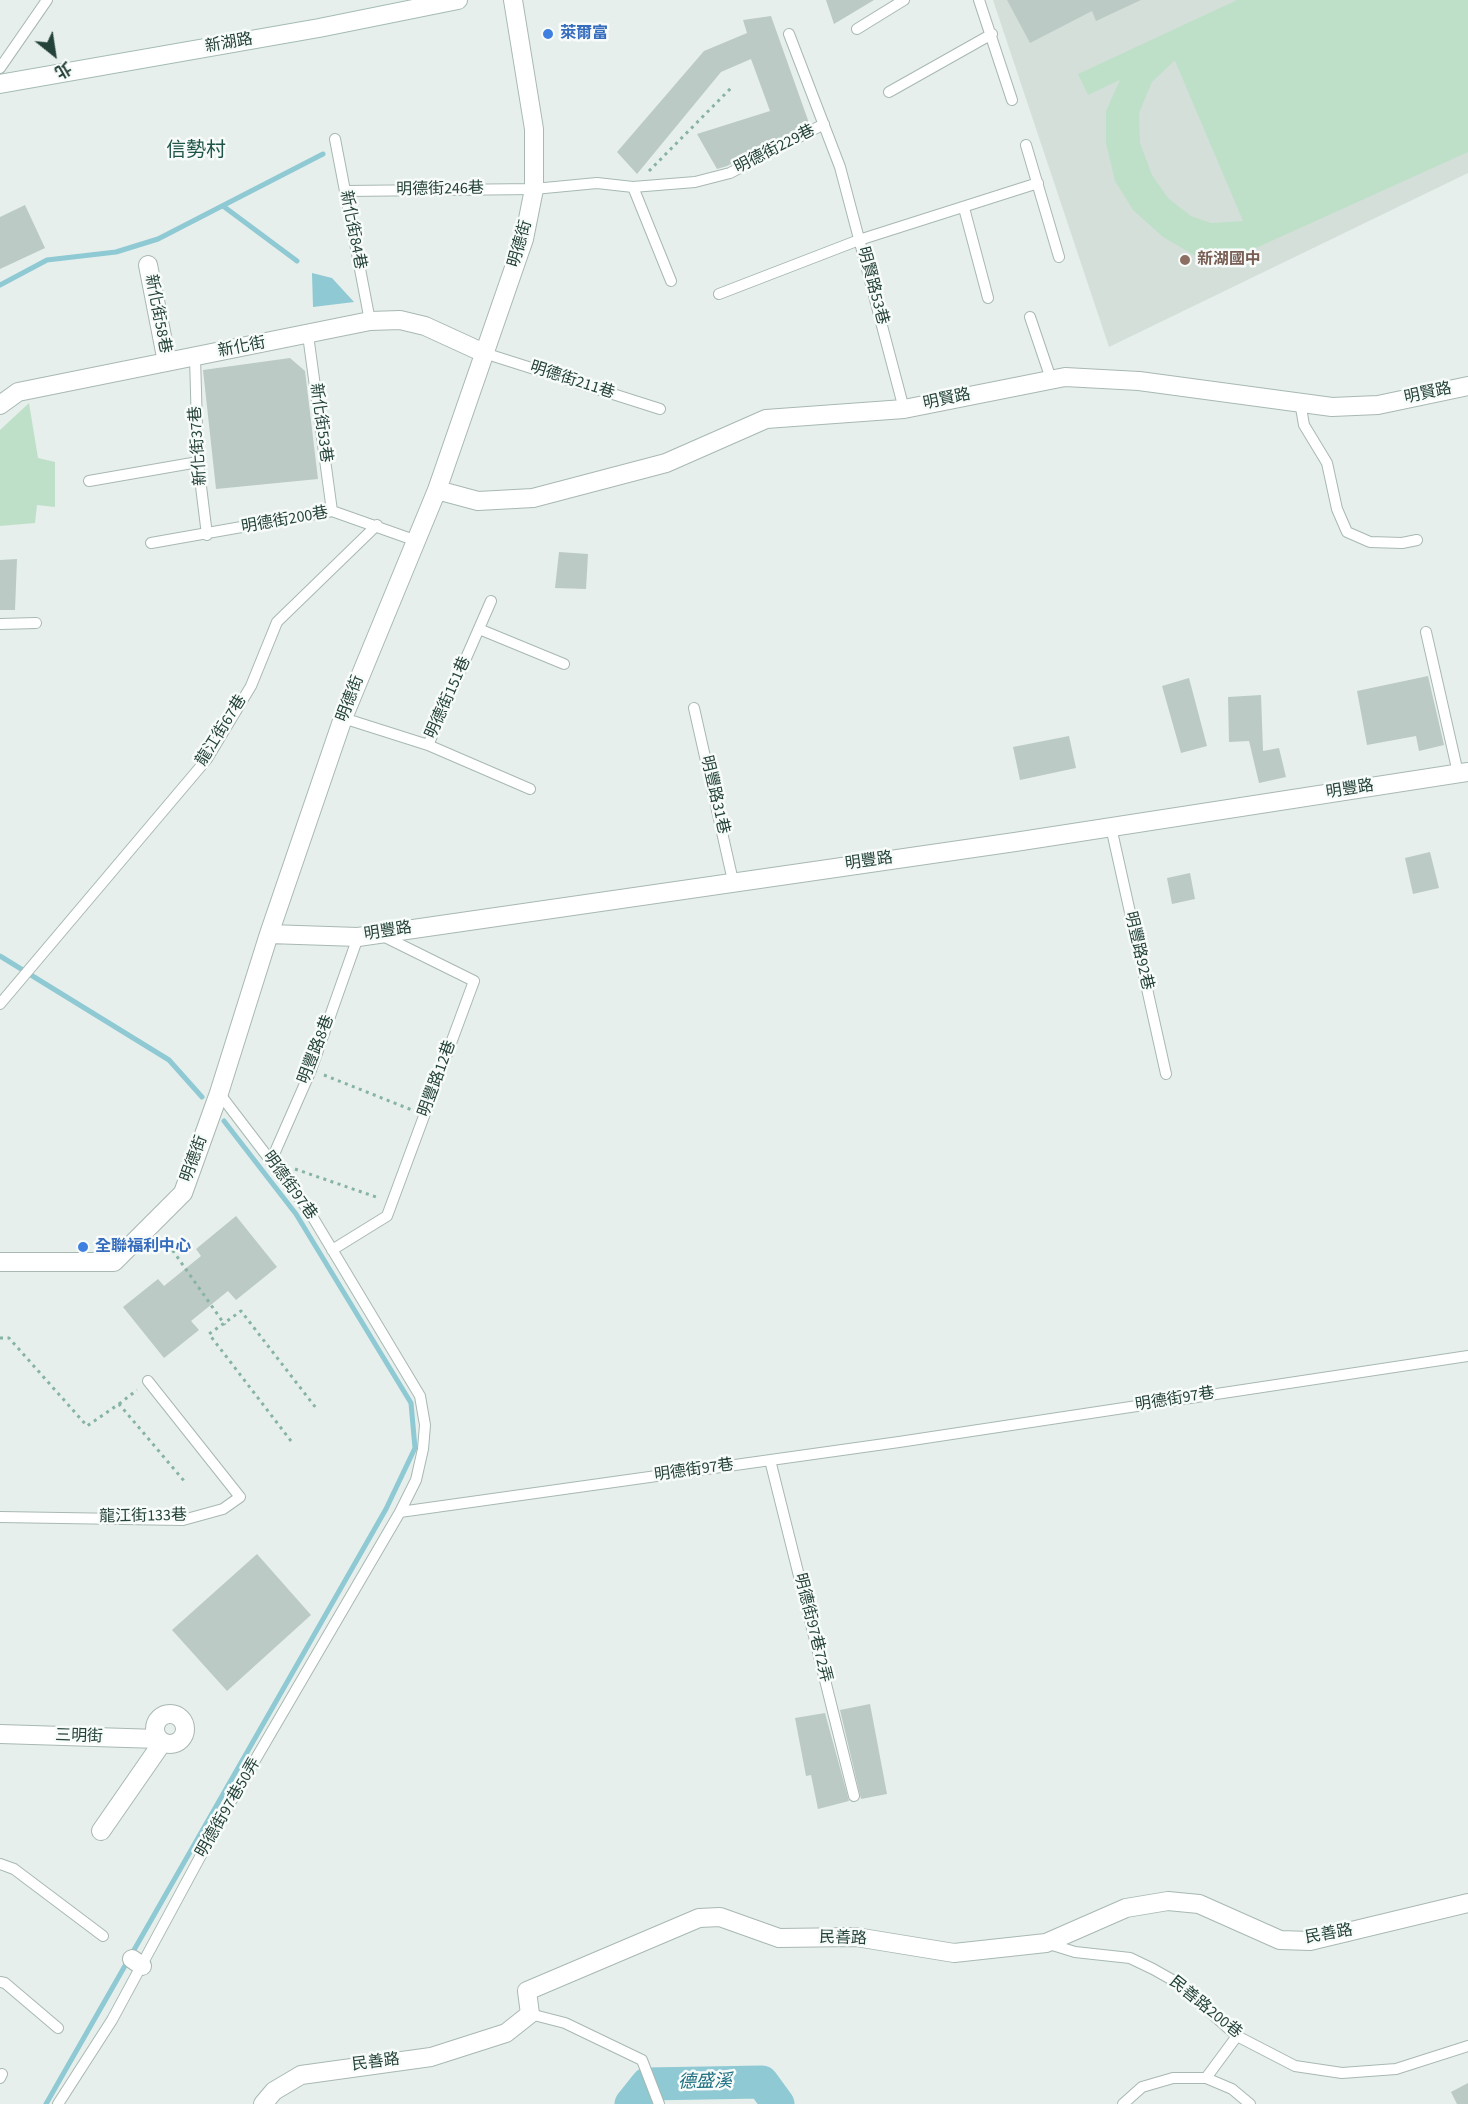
<!DOCTYPE html>
<meta charset="utf-8">
<style>
body{margin:0}
#map{position:relative;width:1468px;height:2104px;overflow:hidden;background:#e6efeb;font-family:"Source Sans 3","Noto Sans TC",sans-serif}
canvas{display:block}
.north{position:absolute;left:24px;top:24px;width:60px;height:60px;-webkit-text-stroke:4px #f7fbf9;paint-order:stroke;rotate:150deg;font-size:16px;font-weight:700;line-height:24px;text-align:center;color:#24423a}
.north::after{content:'';display:block;margin:auto;width:21px;height:27px;background:#24423a;clip-path:polygon(50% 0,100% 100%,50% 72%,0 100%)}
</style>
<div id="map">
<canvas width="1468" height="2104"></canvas>
<div class="north">北</div>
</div>
<script>
const c = document.querySelector('canvas').getContext('2d');
c.lineJoin = 'round';
function fillPath(path, color) { c.fillStyle = color; c.fill(path, 'evenodd'); }
const shape = rows => new Path2D(rows.map(r => 'M' + r).join(''));
function strokePath(path, color, width, dash) { c.strokeStyle = color; c.lineWidth = width; c.lineCap = dash ? 'butt' : 'round'; c.setLineDash(dash || []); c.stroke(path); }
function label(font, color, halo, rows, align = 'center') {
  c.font = font + ' "Source Sans 3","Noto Sans TC",sans-serif'; c.lineWidth = 5; c.setLineDash([]); c.textBaseline = 'middle'; c.strokeStyle = halo; c.fillStyle = color; for (const [text, x, y, turn = 0] of rows) {
    c.save(); c.translate(x, y); c.rotate((+turn || 0) * Math.PI / 180); c.textAlign = isNaN(turn) ? turn : align; if (halo) c.strokeText(text, 0, 0); c.fillText(text, 0, 0); c.restore();
  }
}
const built = shape([
 [993,0,1468,0,1468,173,1109,347]
]);
const green = shape([
 [1237,0,1468,0,1468,152,1245,253,1199,258,1163,237,1133,210,1115,181,1106,143,1106,111,1120,80,1088,95,1078,74],
 [1174,61,1175,61,1243,221,1211,223,1191,216,1168,198,1152,175,1140,143,1139,113,1152,82],
 [29,403,38,458,55,462,55,507,37,505,35,523,0,526,0,430]
]);
const water = shape([
 [312,273,332,278,354,302,313,307]
]);
const stream = shape([
 [223,206,297,261],
 [0,285,47,260,116,252,158,239,323,154],
 [0,956,169,1060,202,1097],
 [46,2104,386,1509,415,1448,411,1403,296,1214,224,1121]
]);
const river = shape([
 [631,2104,647,2084,762,2082,778,2104]
]);
const building = shape([
 [826,0,874,0,834,24],
 [1007,0,1141,0,1096,21,1092,11,1030,43],
 [771,16,809,123,727,166,717,169,697,134,770,111,751,59,721,72,637,174,617,152,704,51,747,33,743,20],
 [25,205,45,248,0,269,0,217],
 [290,358,305,371,318,479,216,489,203,370],
 [559,552,588,554,586,589,555,588],
 [17,559,15,610,0,610,0,560],
 [1428,676,1444,745,1419,751,1416,736,1367,745,1357,691],
 [1189,678,1207,746,1181,753,1162,686],
 [1261,695,1263,751,1279,748,1286,777,1259,783,1249,741,1229,742,1228,697],
 [1069,736,1076,768,1020,780,1013,747],
 [1430,852,1439,888,1413,894,1405,858],
 [1190,873,1195,899,1172,904,1167,878],
 [236,1216,277,1267,236,1300,228,1291,191,1321,199,1330,164,1358,123,1307,158,1279,164,1286,201,1256,196,1249],
 [257,1554,311,1615,227,1691,172,1630],
 [870,1704,887,1794,861,1799,840,1710],
 [825,1713,849,1801,818,1809,811,1775,806,1776,795,1718],
 [1468,2083,1468,2104,1457,2104,1451,2092]
]);
const path = shape([
 [649,171,733,86],
 [324,1075,412,1110],
 [295,1169,379,1198],
 [164,1238,225,1325],
 [0,1338,9,1338,87,1426,119,1404,185,1482],
 [119,1404,137,1390],
 [291,1441,209,1334,241,1311,316,1408]
]);
const lane = shape([
 [979,0,1012,100],
 [857,29,904,0],
 [789,34,840,167,904,409],
 [0,68,47,0],
 [889,92,992,34],
 [335,139,370,321],
 [1026,145,1059,257],
 [633,187,671,281],
 [345,191,534,189,597,183,633,187,695,182,730,173,824,124],
 [964,208,988,298],
 [719,294,859,240,1038,183],
 [1030,317,1051,379],
 [308,335,332,511],
 [484,353,660,409],
 [195,357,198,462,207,535],
 [1300,402,1304,425,1327,463,1337,509,1347,532,1370,542,1402,543,1417,540],
 [89,481,198,462],
 [151,543,332,511,414,540],
 [0,624,36,623],
 [479,629,564,664],
 [1426,632,1458,773],
 [694,708,733,881],
 [343,718,428,745,491,601],
 [428,745,530,789],
 [1111,827,1166,1074],
 [0,1004,207,759,251,686,277,622,377,525],
 [271,1161,311,1070,358,937],
 [332,1250,387,1216,474,981,381,935],
 [770,1460,854,1796],
 [400,1512,899,1442,1468,1356],
 [0,1517,183,1520,223,1509,240,1497,148,1381],
 [0,1864,14,1869,103,1936],
 [1046,1943,1075,1952,1130,1958,1153,1969,1176,1982,1237,2036,1295,2066,1342,2073,1396,2069,1468,2046],
 [0,1982,5,1983,58,2028],
 [530,2014,565,2023,642,2060,659,2104],
 [0,2078,2,2074],
 [1206,2078,1237,2036],
 [58,2104,112,2020,220,1820,400,1512,416,1480,423,1449,425,1425,420,1396,309,1211,219,1093],
 [1123,2104,1142,2087,1173,2078,1206,2078,1232,2089,1250,2104]
]);
const street = shape([
 [148,265,167,362],
 [0,405,18,392,370,321,400,320,425,326,484,353],
 [437,490,478,501,533,498,666,463,766,419,904,409,1065,377,1139,381,1332,407,1378,405,1468,386],
 [269,934,358,937,1015,842,1468,772],
 [0,1262,114,1262,183,1193,219,1093,269,934,343,718,437,490,524,239,534,189,534,129,513,0],
 '155 1729a15 15 0 1 1 30 0a15 15 0 1 1-30 0Z',
 [0,1734,158,1739],
 [101,1831,162,1743],
 [132,1959,142,1966],
 [263,2104,274,2091,301,2075,431,2057,506,2033,530,2014,527,1991,699,1918,720,1917,779,1938,856,1937,954,1953,1046,1943,1126,1908,1168,1901,1199,1904,1280,1940,1310,1941,1468,1903]
]);
const secondary = shape([
 [0,84,319,28,458,0]
]);
const markers = [
 [548,34,6,"#3f7fe0"],
 [1185,260,6,"#8d6e63"],
 [83,1247,6,"#3f7fe0"]
];
const shopNames = [
 ["萊爾富",560,34],
 ["全聯福利中心",95,1247]
];
const streetNames = [
 ["新湖路",229,44,-10],
 ["明德街229巷",775,150,-27],
 ["明德街246巷",440,190,-1],
 ["新化街84巷",352,230,79],
 ["明德街",521,244,-74],
 ["明賢路53巷",872,286,75],
 ["新化街58巷",157,314,79],
 ["新化街",242,348,-11],
 ["明德街211巷",572,381,18],
 ["明賢路",1428,394,-12],
 ["明賢路",947,400,-12],
 ["新化街53巷",320,423,82],
 ["新化街37巷",199,446,-94],
 ["明德街200巷",285,521,-10],
 ["明德街151巷",449,698,-66],
 ["明德街",351,699,-69],
 ["龍江街67巷",222,731,-58],
 ["明豐路",1350,790,-9],
 ["明豐路31巷",714,795,77],
 ["明豐路",869,862,-8],
 ["明豐路",388,932,-9],
 ["明豐路92巷",1138,951,77],
 ["明豐路8巷",317,1050,-69],
 ["明豐路12巷",438,1079,-70],
 ["明德街",195,1159,-70],
 ["明德街97巷",289,1186,54],
 ["明德街97巷",1175,1400,-9],
 ["明德街97巷",694,1471,-8],
 ["龍江街133巷",143,1517,-1],
 ["明德街97巷72弄",812,1628,76],
 ["三明街",79,1737,2],
 ["明德街97巷50弄",229,1808,-60],
 ["民善路",1329,1935,-10],
 ["民善路",843,1939,2],
 ["民善路200巷",1205,2008,39],
 ["民善路",376,2063,-7]
];
const educationNames = [
 ["新湖國中",1197,260]
];
const waterNames = [
 ["德盛溪",705,2083,-1]
];
const quarterNames = [
 ["信勢村",196,152]
];
fillPath(built, '#d4dfda');
fillPath(green, '#bfe0c8');
fillPath(water, '#8ec9d4');
strokePath(stream, '#8ec9d4', 5);
strokePath(river, '#8ec9d4', 33);
fillPath(building, '#bbcac4');
strokePath(lane, '#a8b8b2', 12);
strokePath(street, '#a8b8b2', 20);
strokePath(secondary, '#a4bbb3', 20);
strokePath(path, '#86b3a5', 3, [3, 4.5]);
strokePath(lane, '#fff', 10);
strokePath(street, '#fff', 18);
strokePath(secondary, '#fff', 18);
for (const [x, y, r, color] of markers) { const dot = new Path2D(); dot.arc(x, y, r, 0, 2 * Math.PI); c.fillStyle = color; c.fill(dot); strokePath(dot, '#f7fbf9', 2); }
label('bold 16px', '#366cbe', '#f7fbf9', shopNames, 'left');
label('16px', '#24423a', '#f7fbf9', streetNames);
label('bold 16px', '#785e54', '#f7fbf9', educationNames, 'left');
label('italic 18px', '#1c6f80', '#f7fbf9', waterNames);
label('20px', '#1f5548', '#f7fbf9', quarterNames);
</script>
